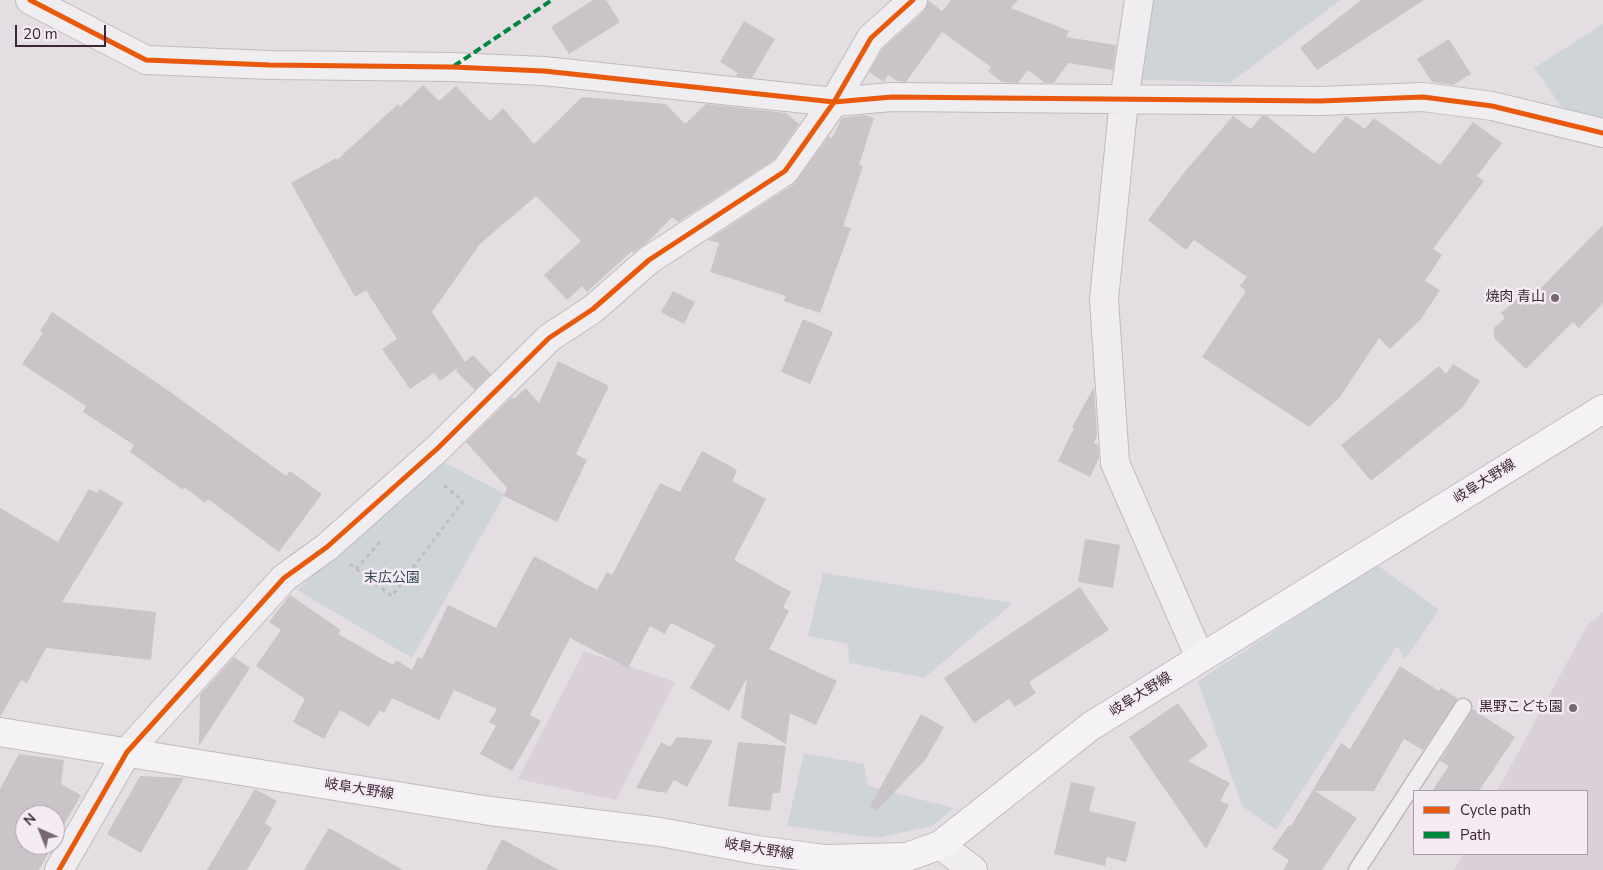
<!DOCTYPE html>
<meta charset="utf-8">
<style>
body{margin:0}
#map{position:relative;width:1603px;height:870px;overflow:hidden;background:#e4dee3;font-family:"Nunito Sans",sans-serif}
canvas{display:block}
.legend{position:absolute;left:1413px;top:790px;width:175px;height:65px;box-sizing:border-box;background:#f4ebf3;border:1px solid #aa9ca8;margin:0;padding:6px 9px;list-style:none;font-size:15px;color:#3c2638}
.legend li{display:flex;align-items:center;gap:10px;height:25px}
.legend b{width:25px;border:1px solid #aa9ca8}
.north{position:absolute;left:15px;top:805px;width:50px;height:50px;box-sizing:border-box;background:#f4ebf3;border:1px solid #aa9ca8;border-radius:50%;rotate:316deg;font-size:14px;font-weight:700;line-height:20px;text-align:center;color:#3c2638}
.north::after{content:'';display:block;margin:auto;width:18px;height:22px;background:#776674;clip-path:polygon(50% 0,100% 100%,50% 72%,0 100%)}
.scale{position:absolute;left:15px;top:25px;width:91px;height:22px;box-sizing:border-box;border:2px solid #3c2638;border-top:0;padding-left:6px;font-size:15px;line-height:18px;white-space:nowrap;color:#3c2638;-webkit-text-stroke:4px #f4ebf3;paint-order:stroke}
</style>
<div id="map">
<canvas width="1603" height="870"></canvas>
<ul class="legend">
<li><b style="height:6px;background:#e8590c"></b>Cycle path</li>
<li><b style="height:6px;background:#00873e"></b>Path</li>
</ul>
<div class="north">N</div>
<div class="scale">20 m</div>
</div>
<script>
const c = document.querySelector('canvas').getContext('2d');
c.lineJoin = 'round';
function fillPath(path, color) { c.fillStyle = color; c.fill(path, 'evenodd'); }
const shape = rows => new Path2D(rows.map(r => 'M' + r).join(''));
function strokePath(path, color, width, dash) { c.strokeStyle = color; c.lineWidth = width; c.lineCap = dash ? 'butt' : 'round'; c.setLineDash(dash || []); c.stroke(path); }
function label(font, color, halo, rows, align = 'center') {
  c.font = font + ' "Nunito Sans","Noto Sans JP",sans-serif'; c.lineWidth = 5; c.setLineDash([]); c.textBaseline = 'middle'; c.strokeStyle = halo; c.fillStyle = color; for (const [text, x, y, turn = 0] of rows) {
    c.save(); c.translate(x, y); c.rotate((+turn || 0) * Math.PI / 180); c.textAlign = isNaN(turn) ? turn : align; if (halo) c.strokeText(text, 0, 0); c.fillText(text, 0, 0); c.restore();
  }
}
const built = shape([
 [1603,612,1603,870,1454,870,1463,854,1587,854,1587,791,1497,791,1588,624],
 [584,651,675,682,616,800,518,779]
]);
const green = shape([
 [1143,0,1341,0,1230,83,1130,79],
 [1603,24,1603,128,1569,117,1534,68],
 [438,459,505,494,412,658,297,590],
 [1377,565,1439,610,1405,659,1397,646,1276,830,1242,806,1198,681],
 [823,573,1013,603,924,678,849,663,848,644,808,636],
 [804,753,864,764,868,786,954,808,932,826,878,838,787,826]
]);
const building = shape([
 [593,0,606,0,620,22,569,54,551,27],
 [928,0,942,11,951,0,1018,0,1011,8,1069,31,1066,37,1116,45,1113,70,1068,63,1054,83,1045,83,1028,70,1018,83,1002,82,988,71,991,67,942,32,906,82,897,81,888,75,884,82,869,72,883,48,923,12],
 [1361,0,1424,0,1317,70,1300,48],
 [744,21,775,39,752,78,735,76,738,73,720,62],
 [1449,39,1471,74,1453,85,1432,82,1417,59],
 [423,85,439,101,456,86,490,121,503,108,534,144,582,97,666,104,685,124,706,104,786,113,799,124,774,160,678,222,672,217,649,241,633,253,632,251,587,292,582,286,567,300,544,275,581,241,536,196,480,244,432,312,465,362,473,355,491,374,475,390,456,371,459,367,440,381,434,373,410,389,382,349,397,339,366,290,355,297,291,183,336,158,337,160,398,104,400,107],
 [864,115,874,118,859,165,863,166,843,226,851,228,820,313,784,301,786,296,710,272,719,243,708,240,794,184,829,136,832,138,842,118],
 [1233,116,1251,129,1262,116,1267,116,1314,154,1346,116,1365,129,1374,118,1440,165,1473,122,1502,143,1477,176,1484,181,1433,249,1442,255,1425,281,1440,290,1421,319,1390,349,1379,338,1340,397,1309,427,1202,357,1246,291,1240,286,1247,277,1194,240,1186,250,1148,220,1186,170],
 [1603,225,1603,303,1579,328,1573,322,1526,369,1494,338,1494,328,1505,318,1501,313,1529,288,1535,294],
 [673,291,695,302,684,324,661,312],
 [52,312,166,389,286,476,290,471,322,494,279,552,208,499,205,503,184,487,183,490,130,452,134,445,83,412,86,406,22,364,43,333,40,331],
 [803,319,833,332,810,384,781,372],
 [558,361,609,386,576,454,587,460,557,522,504,496,507,488,466,442,512,397,514,399,526,388,539,403],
 [1453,364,1480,381,1462,408,1371,481,1341,445,1439,366,1446,374],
 [1094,387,1097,435,1094,443,1098,445,1099,458,1090,477,1058,461,1074,428,1072,427],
 [702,451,734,468,737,471,732,481,766,499,734,560,791,592,783,607,789,611,769,649,837,681,816,725,790,713,786,744,741,718,747,678,729,711,690,688,715,645,671,623,665,634,650,626,628,668,570,638,530,715,541,721,512,771,480,754,496,726,489,722,497,709,454,690,439,720,392,698,384,713,380,710,369,727,340,710,324,739,293,722,305,699,256,666,281,630,269,622,290,595,341,630,338,634,393,665,396,660,412,670,418,657,422,659,448,605,496,628,534,556,597,590,607,572,612,575,660,483,680,492],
 [89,489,97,493,100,489,123,503,62,602,156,612,151,660,46,648,27,683,21,680,0,717,0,508,58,542],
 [1085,539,1120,545,1113,588,1078,582],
 [1080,587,1109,630,1029,682,1036,693,1015,707,1009,699,974,723,944,678],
 [234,657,250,668,199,746,200,695],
 [1400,666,1439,691,1441,688,1458,699,1423,750,1404,739,1374,791,1315,791,1357,818,1322,870,1283,870,1289,860,1272,849,1289,825,1291,826,1341,743,1350,749],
 [1178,703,1208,746,1188,761,1230,783,1220,801,1229,805,1206,849,1129,737],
 [1473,709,1515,737,1479,791,1432,791,1449,766,1440,761],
 [921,714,944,727,926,759,876,811,870,806],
 [677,737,713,740,687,787,674,780,666,793,636,788,661,742,670,747],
 [738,742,786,746,780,793,773,793,770,811,728,806],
 [19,754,64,760,61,784,81,795,55,841,55,815,25,815,25,845,53,845,39,870,0,870,0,789],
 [140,776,184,778,141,853,107,834],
 [1071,782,1095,787,1089,811,1136,822,1126,862,1107,857,1105,866,1054,854],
 [255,789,277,801,265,823,272,828,247,870,207,870],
 [329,828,403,870,304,870],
 [502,839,559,870,486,870]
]);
const path = shape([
 [350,564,392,596,463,501,441,483],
 [356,569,380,542]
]);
const lane = shape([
 [1357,870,1463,707]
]);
const street = shape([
 [30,0,146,60,270,65,452,67,544,71,834,102,892,97,1320,101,1423,97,1492,106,1603,133],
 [1139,0,1124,100,1104,299,1115,463,1200,658],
 [940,845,973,870],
 [59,870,127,752,284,578,327,547,438,448,549,338,593,309,649,260,785,171,834,102,871,38,913,0]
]);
const primary = shape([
 [0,732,490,811,660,832,757,850,824,859,907,857,940,845,1091,726,1603,409]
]);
const quiet = shape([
 [454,66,552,0]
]);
const cycleway = shape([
 [30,0,146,60,270,65,452,67,544,71,834,102,892,97,1320,101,1423,97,1492,106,1603,133],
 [59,870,127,752,284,578,327,547,438,448,549,338,593,309,649,260,785,171,834,102,871,38,913,0]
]);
const markers = [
 [1555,298,5,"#776674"],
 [1573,708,5,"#776674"]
];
const poiNames = [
 ["焼肉 青山",1545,298],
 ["黒野こども園",1563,708]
];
const streetNames = [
 ["岐阜大野線",1485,482,-32],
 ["岐阜大野線",1141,695,-32],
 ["岐阜大野線",359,790,9],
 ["岐阜大野線",759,850,9]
];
const parkNames = [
 ["末広公園",392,579]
];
fillPath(built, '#dad0d8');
fillPath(green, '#cfd4d9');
fillPath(building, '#cac4c9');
strokePath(lane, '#c0babe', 19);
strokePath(street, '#c0babe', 30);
strokePath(primary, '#c1bac0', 30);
strokePath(path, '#c2bdc1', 3, [4, 4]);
strokePath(lane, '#f0edf0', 16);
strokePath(street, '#f0edf0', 28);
strokePath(primary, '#f4f2f4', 28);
strokePath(quiet, '#00873e', 4, [8, 4]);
strokePath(cycleway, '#e8590c', 5);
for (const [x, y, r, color] of markers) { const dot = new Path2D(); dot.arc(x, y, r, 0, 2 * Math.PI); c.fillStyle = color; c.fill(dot); strokePath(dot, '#f4ebf3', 2); }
label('14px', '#3c2638', '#f4ebf3', poiNames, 'right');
label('14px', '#3c2638', '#f4ebf3', streetNames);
label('14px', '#334b57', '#f4ebf3', parkNames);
</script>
